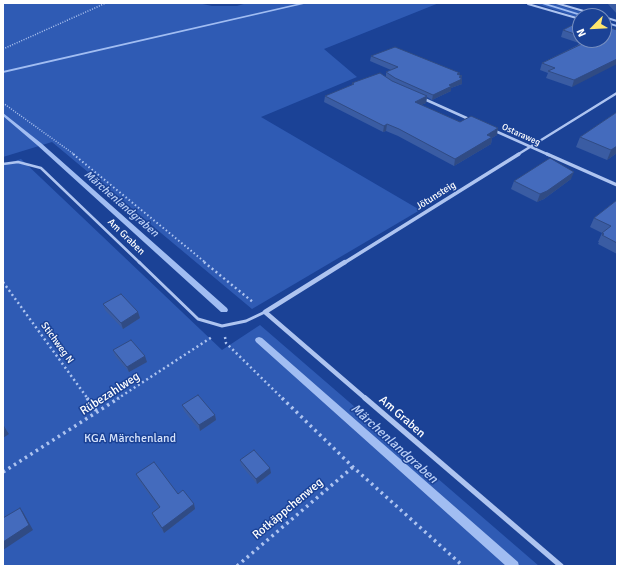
<!DOCTYPE html>
<meta charset="utf-8">
<style>
body{margin:0}
#map{position:relative;width:620px;height:569px;overflow:hidden;background:#1b4296;font-family:Signika,sans-serif}
canvas{display:block}
.frame{position:absolute;inset:0;border:4px solid #fff;pointer-events:none}
.north{position:absolute;left:572px;top:8px;width:40px;height:40px;box-sizing:border-box;background:#1b4296;border:1px solid #768ec0;border-radius:50%;rotate:246deg;font-size:11px;font-weight:700;line-height:16px;text-align:center;color:#fff}
.north::after{content:'';display:block;margin:auto;width:14px;height:18px;background:#ffe66d;clip-path:polygon(50% 0,100% 100%,50% 72%,0 100%)}
</style>
<div id="map">
<canvas width="620" height="569"></canvas>
<div class="frame"></div>
<div class="north">N</div>
</div>
<script>
const c = document.querySelector('canvas').getContext('2d');
c.lineJoin = 'round';
function fillPath(path, color) { c.fillStyle = color; c.fill(path, 'evenodd'); }
const shape = rows => new Path2D(rows.map(r => 'M' + r).join(''));
function strokePath(path, color, width, dash) { c.strokeStyle = color; c.lineWidth = width; c.lineCap = dash ? 'butt' : 'round'; c.setLineDash(dash || []); c.stroke(path); }
function label(font, color, halo, rows, align = 'center') {
  c.font = font + ' Signika,sans-serif'; c.lineWidth = 3; c.setLineDash([]); c.textBaseline = 'middle'; c.strokeStyle = halo; c.fillStyle = color; for (const [text, x, y, turn = 0] of rows) {
    c.save(); c.translate(x, y); c.rotate((+turn || 0) * Math.PI / 180); c.textAlign = isNaN(turn) ? turn : align; if (halo) c.strokeText(text, 0, 0); c.fillText(text, 0, 0); c.restore();
  }
}
const green = shape([
 [3,3,198,3,212,6,237,6,247,3,439,3,324,49,357,77,261,117,420,210,252,309,52,142,3,157],
 [534,3,551,3,596,16,580,16,580,18],
 [21,159,222,350,260,325,539,566,3,566,3,165]
]);
const stream = shape([
 [301,3,308,3,3,73,3,71,301,3],
 [539,3,545,3,587,16,581,16,539,3],
 [604,21,617,25,617,27,604,23,604,21],
 [3,113,41,143,227,308,228,310,227,312,221,312,37,145,3,116,3,113],
 [259,337,262,338,518,562,519,566,506,566,256,342,255,340,256,338,259,337]
]);
const pathFar3 = shape([
 [3,49,106,3],
 [3,103,75,155]
]);
const pathFar2 = shape([
 [73,154,206,263]
]);
const pathFar1 = shape([
 [204,262,254,303],
 [3,282,88,399],
 [225,337,226,343,283,399],
 [117,399,212,337]
]);
const path = shape([
 [87,398,98,413],
 [282,398,353,467,463,566],
 [3,472,119,398],
 [237,566,353,467]
]);
const serviceFar1 = shape([
 [3,164,18,162,41,168,140,263]
]);
const service = shape([
 [139,262,198,319,222,326,246,321,265,312]
]);
const minorFar4 = shape([
 [556,3,601,16],
 [528,4,580,19],
 [604,17,617,21]
]);
const minorFar3 = shape([
 [422,98,471,120],
 [493,130,549,155],
 [517,155,617,93]
]);
const minorFar2 = shape([
 [547,154,617,185],
 [344,263,519,154]
]);
const minorFar1 = shape([
 [345,262,265,312,366,399]
]);
const minor = shape([
 [365,398,561,566]
]);
const wall = shape([
 [607,3,617,3,617,14],
 [580,21,580,40,604,40,572,87,546,78,548,73,540,70,542,63,578,45,579,43,561,37,563,30],
 [371,56,462,76,461,78,462,79,462,84,451,88,451,91,432,100,427,97,426,103,421,105,460,122,497,135,492,138,491,144,454,166,398,136,386,131,383,132,324,102,325,96,352,85,352,83,386,77,386,72,391,70,370,61],
 [617,112,617,153,607,160,576,147,580,137],
 [571,179,544,199,537,202,511,189,514,181],
 [617,200,617,254,598,244,599,242,598,242,602,233,590,227,594,218],
 [103,304,138,312,140,318,123,329,105,310],
 [113,350,147,362,129,372,115,356],
 [182,405,215,415,216,420,200,431,184,411],
 [240,460,271,473,257,484,241,465],
 [136,474,178,494,194,504,195,509,164,533,154,518,152,513,159,508,138,479]
]);
const shadedWall = shape([
 [617,59,617,64,572,87,574,80],
 [460,73,459,77,462,76,461,79,462,79,462,84,451,88,451,91,432,100,433,95,457,74],
 [427,96,426,103,414,108,415,102],
 [387,124,386,131,383,132,384,126],
 [498,128,497,135,492,138,491,144,454,166,455,159,487,135],
 [617,146,617,153,607,160,611,150],
 [574,172,571,179,544,199,537,202,540,194],
 [138,312,140,318,123,329,121,323],
 [145,356,147,362,129,372,127,367],
 [215,415,216,420,200,431,199,425],
 [3,425,9,434,3,438],
 [270,468,271,473,257,484,256,479],
 [194,504,195,509,164,533,162,528],
 [20,508,23,512,33,530,3,550,3,542]
]);
const building = shape([
 [580,21,580,36,563,30,580,21],
 [604,26,617,30,617,59,574,80,548,71,555,68,542,63,586,42,581,40,604,40,604,26],
 [395,47,460,73,457,74,462,76,459,77,462,79,449,85,452,86,433,95,395,78,386,72,398,67,371,56,395,47],
 [380,73,392,81,427,96,415,102,460,122,471,116,498,128,487,135,492,137,455,159,399,129,387,124,384,126,325,96,354,84,352,83,380,73],
 [617,112,617,146,611,150,580,137,617,112],
 [550,158,574,172,547,191,540,194,514,181,550,158],
 [617,200,617,243,602,235,604,234,602,233,611,226,594,218,617,200],
 [121,294,138,312,121,323,103,304,121,294],
 [131,340,145,356,127,367,113,350,131,340],
 [198,395,215,415,199,425,182,405,198,395],
 [3,425,5,429,3,430,3,425],
 [254,450,270,468,256,479,240,460,254,450],
 [154,462,178,494,183,490,194,504,162,528,152,513,160,507,136,474,154,462],
 [20,508,29,525,3,542,3,518,20,508]
]);
const farStreetnames = [
 ["Ostaraweg",521,135,24]
];
const streetNames = [
 ["Jötunsteig",436,196,-32],
 ["Am Graben",126,237,44],
 ["Stichweg N",57,343,54]
];
const waterNames = [
 ["Märchenlandgraben",121,204,41]
];
const nearStreetnames = [
 ["Rübezahlweg",110,394,-33],
 ["Am Graben",402,417,41],
 ["Rotkäppchenweg",288,509,-40]
];
const nearParknames = [
 ["KGA Märchenland",130,439]
];
const nearWaternames = [
 ["Märchenlandgraben",394,444,42]
];
fillPath(green, '#2f5bb4');
fillPath(stream, '#a1bdf2');
strokePath(pathFar3, '#aec4f0', 1.5, [1, 1.5]);
strokePath(pathFar2, '#aec4f0', 2, [1.5, 2.5]);
strokePath(pathFar1, '#aec4f0', 2.5, [2, 3]);
strokePath(path, '#aec4f0', 3.5, [2.5, 4]);
strokePath(serviceFar1, '#aec4f0', 2.5);
strokePath(service, '#aec4f0', 3);
strokePath(minorFar4, '#aec4f0', 2);
strokePath(minorFar3, '#aec4f0', 2.5);
strokePath(minorFar2, '#aec4f0', 3.5);
strokePath(minorFar1, '#aec4f0', 4.5);
strokePath(minor, '#aec4f0', 5.5);
fillPath(wall, '#3a5ca3');
fillPath(shadedWall, '#304b84');
fillPath(building, '#446bbd');
strokePath(building, '#304b84', 1);
label('9px', '#fff', '#1b4296', farStreetnames);
label('10px', '#fff', '#1b4296', streetNames);
label('italic 11px', '#bacff6', '#1b4296', waterNames);
label('12px', '#fff', '#1b4296', nearStreetnames);
label('12px', '#d5e2fb', '#1b4296', nearParknames);
label('italic 13px', '#bacff6', '#1b4296', nearWaternames);
</script>
